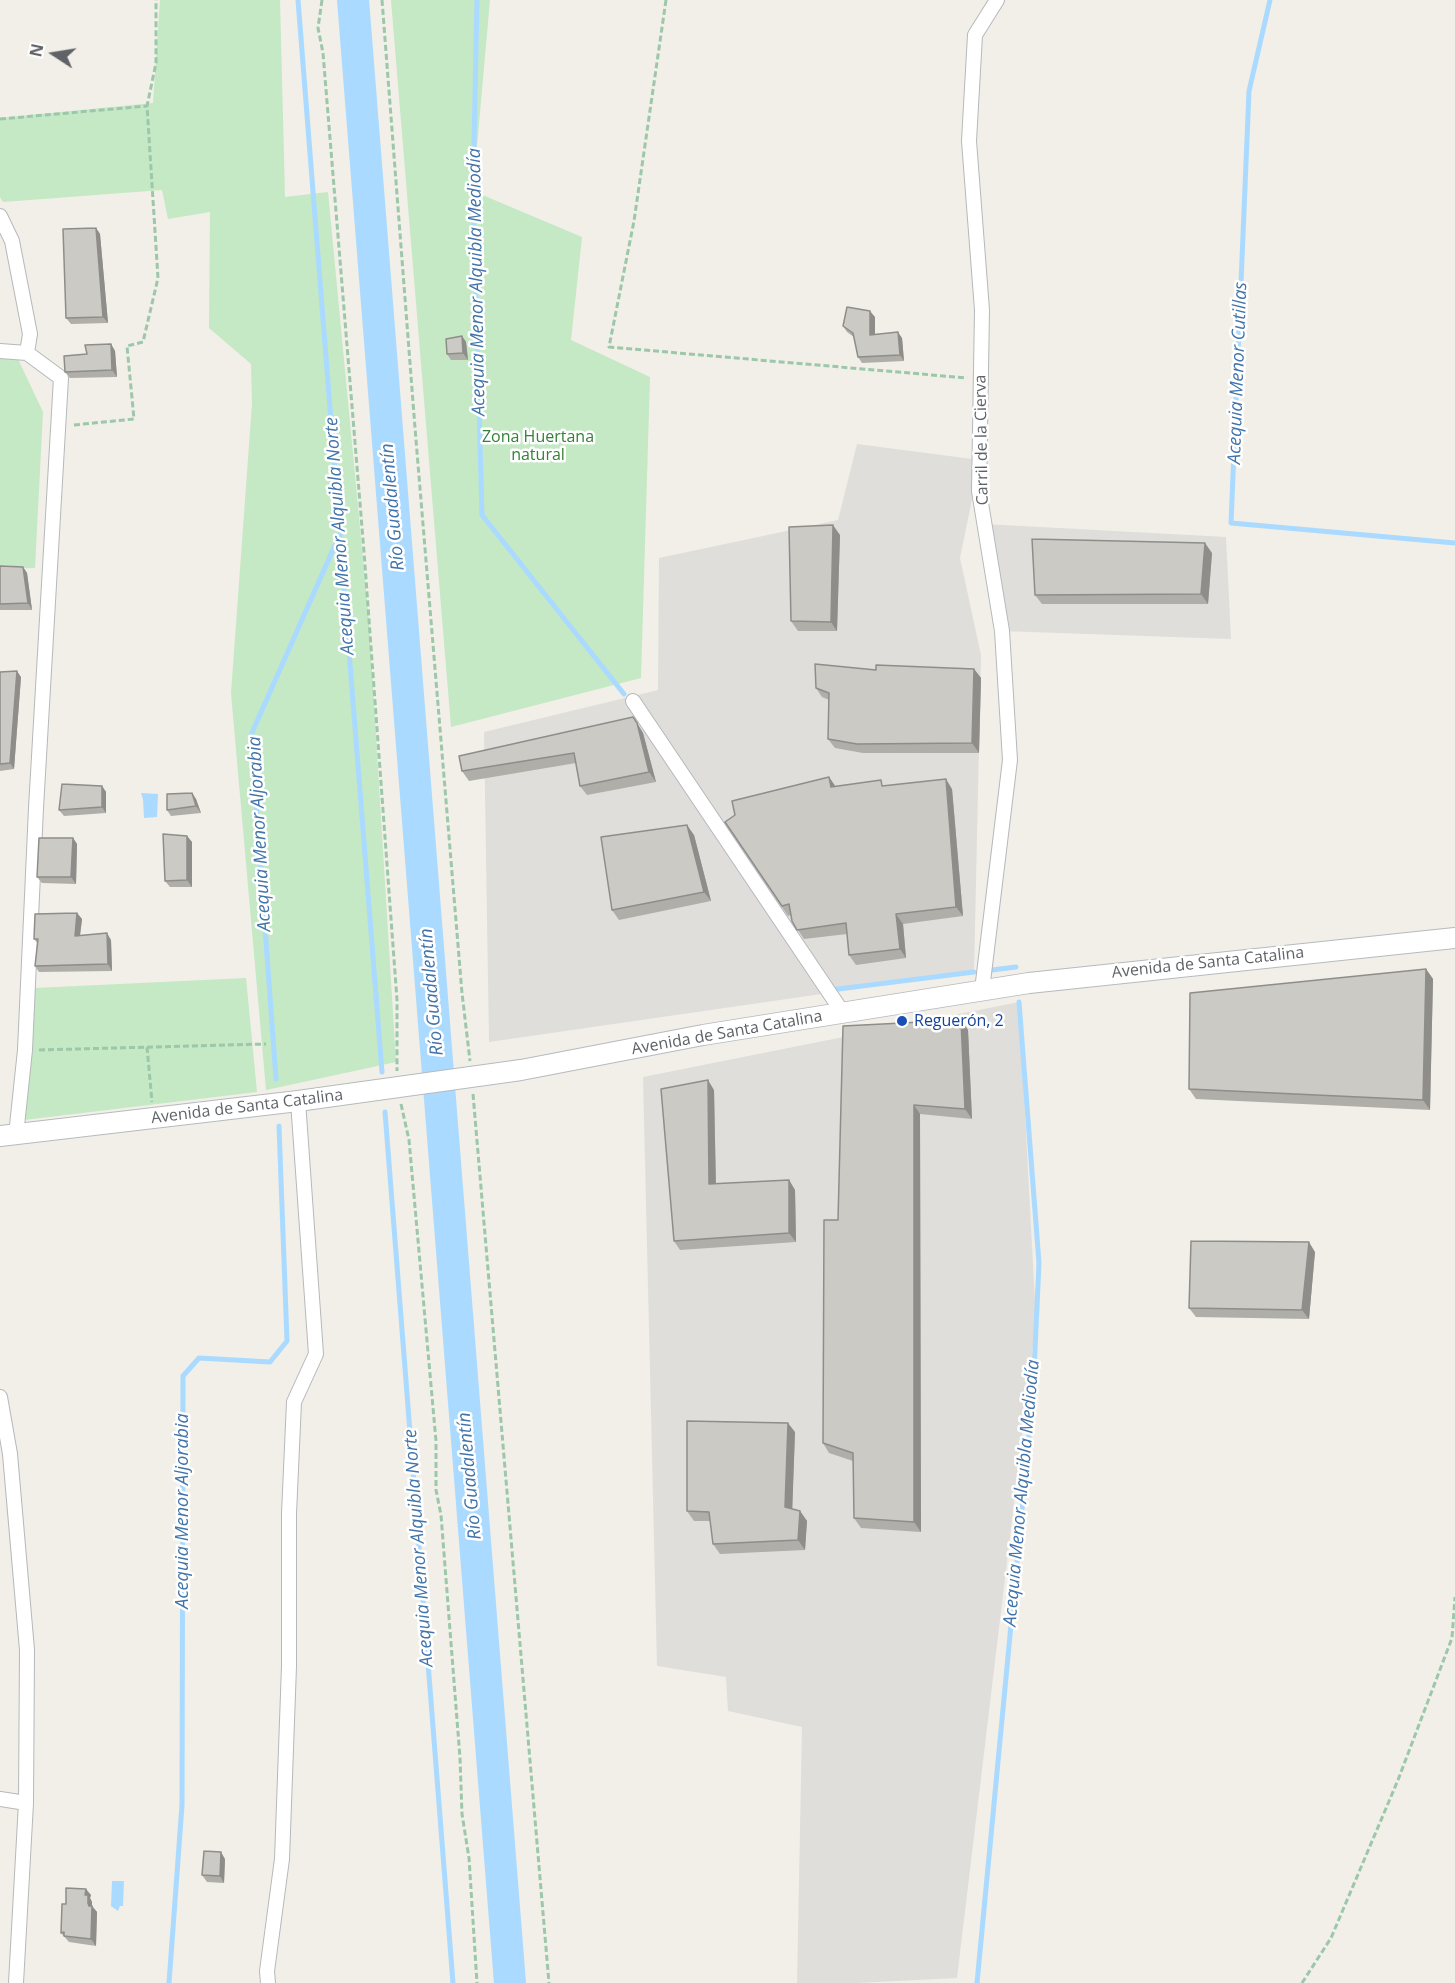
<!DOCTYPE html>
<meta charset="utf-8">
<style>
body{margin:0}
#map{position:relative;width:1455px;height:1983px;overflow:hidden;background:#f1efe8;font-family:"Open Sans",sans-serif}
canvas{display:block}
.north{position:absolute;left:24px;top:24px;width:60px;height:60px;-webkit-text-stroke:4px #fff;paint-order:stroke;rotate:282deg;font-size:16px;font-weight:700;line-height:24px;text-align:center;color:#5f6368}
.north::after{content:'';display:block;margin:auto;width:21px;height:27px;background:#5f6368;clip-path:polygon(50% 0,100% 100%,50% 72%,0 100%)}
</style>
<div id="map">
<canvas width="1455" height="1983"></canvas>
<div class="north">N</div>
</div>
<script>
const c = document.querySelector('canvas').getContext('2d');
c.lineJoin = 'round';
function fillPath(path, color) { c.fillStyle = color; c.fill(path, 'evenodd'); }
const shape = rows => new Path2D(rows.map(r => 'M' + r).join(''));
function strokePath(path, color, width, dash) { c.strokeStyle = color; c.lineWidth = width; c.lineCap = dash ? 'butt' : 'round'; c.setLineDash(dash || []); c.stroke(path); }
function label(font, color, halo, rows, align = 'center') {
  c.font = font + ' "Open Sans",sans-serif'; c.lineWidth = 5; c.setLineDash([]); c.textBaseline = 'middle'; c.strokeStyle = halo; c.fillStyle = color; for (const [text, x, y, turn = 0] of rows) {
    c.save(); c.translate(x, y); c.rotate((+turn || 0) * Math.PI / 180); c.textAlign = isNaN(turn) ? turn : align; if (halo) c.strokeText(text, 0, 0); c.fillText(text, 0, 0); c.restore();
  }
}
const industrial = shape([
 [857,444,980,460,960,558,981,655,974,972,489,1042,484,732,658,690,659,558,838,520],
 [985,524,1226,537,1231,639,1002,631],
 [1019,1002,1036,1320,957,1978,857,1983,797,1983,802,1727,728,1711,726,1677,657,1666,643,1077]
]);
const green = shape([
 [160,0,280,0,285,197,328,192,369,622,396,1062,266,1090,231,693,252,404,251,364,209,328,210,212,168,219,162,190,3,202,0,197,0,118,153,103],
 [391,0,490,0,473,191,582,237,571,340,650,377,641,678,451,727],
 [0,359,18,359,43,412,35,568,0,569],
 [246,978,257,1092,24,1120,35,988]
]);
const water = shape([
 [141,793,158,794,157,817,144,818,143,799],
 [112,1881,124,1881,123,1906,120,1906,118,1911,111,1906]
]);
const stream = shape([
 [298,0,382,1072],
 [477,0,473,191,482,515,624,694],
 [1270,0,1249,91,1231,523,1455,543],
 [992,970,1016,967],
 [830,990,974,972],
 [276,1079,251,735,339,536],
 [385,1112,453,1983],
 [169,1983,182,1805,183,1376,199,1358,270,1362,287,1341,279,1126],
 [977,1983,1033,1393,1039,1263,1019,1002]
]);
const river = shape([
 [353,0,510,1983]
]);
const path = shape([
 [322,0,318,28,323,53,364,552,397,1000,397,1071],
 [382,0,415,428,462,993,470,1061],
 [666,0,634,221,609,347,967,378],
 [0,119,147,106],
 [74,425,134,419,127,346,143,342,158,278,147,106,156,63,156,0],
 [147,1047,152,1102],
 [39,1050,266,1044],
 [473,1094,549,1983],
 [401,1104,409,1140,436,1441,436,1490,441,1515,460,1758,462,1814,469,1858,477,1983],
 [1302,1983,1331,1938,1398,1780,1452,1638,1455,1597]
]);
const minor = shape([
 [0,216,12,241,30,334,27,353],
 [0,351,27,353,61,378,36,808,25,1050,16,1135],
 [633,701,843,1013],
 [982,990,1010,760,1002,631,979,491,982,310,969,141,975,35,997,0],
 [0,1397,10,1454,27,1650,26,1803],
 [0,1799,26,1803,16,1983],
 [268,1983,267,1971,282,1859,289,1666,289,1514,294,1402,316,1354,298,1101]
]);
const secondary = shape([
 [0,1136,298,1101,521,1070,703,1035,1029,983,1455,938]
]);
const wall = shape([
 [96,228,100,234,108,323,71,324,66,318],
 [875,317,875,334,902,338,904,361,862,363,858,357,854,337,847,332,843,326],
 [462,336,466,342,468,360,451,360,447,354],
 [111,344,115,351,117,377,70,378,65,372,87,354],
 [840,535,837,631,798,631,791,621],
 [1212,553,1208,604,1042,604,1035,595],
 [0,566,23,567,27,573,32,610,0,610],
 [974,669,981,678,979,753,863,753,835,748,828,739,829,700,822,697,816,688,876,670],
 [0,672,21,677,14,769,0,771],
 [633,717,643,733,656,782,587,795,580,786,576,763,469,781,462,771],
 [102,786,106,792,106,813,64,816,59,810],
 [885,786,952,789,963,916,903,924,906,958,856,965,849,955,847,934,804,939,792,921,791,915,788,916,725,822,836,787],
 [192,793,196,799,201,813,171,816,167,810],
 [694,835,711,901,619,920,612,910],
 [187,836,192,842,192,887,170,887,165,881],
 [73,838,77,844,76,884,42,883,37,877],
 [77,913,82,919,80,936,111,940,112,971,39,972,35,966,38,944,34,939],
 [1426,969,1433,979,1430,1110,1196,1099,1189,1089],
 [961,1020,968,1030,972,1119,920,1114,921,1532,861,1528,854,1518,853,1461,829,1453,823,1443,838,1220],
 [714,1090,716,1184,789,1180,795,1190,796,1242,680,1250,674,1241],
 [1315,1252,1309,1319,1196,1317,1189,1308],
 [795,1432,792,1509,800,1511,807,1521,805,1550,720,1554,713,1544,710,1521,694,1521,687,1511],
 [225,1859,224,1883,207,1882,202,1875],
 [91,1895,90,1898,92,1902,92,1906,97,1912,96,1946,69,1942,61,1933,66,1904]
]);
const shadedWall = shape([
 [96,228,100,234,108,323,103,317],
 [870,311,875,317,875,341,870,335],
 [898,332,902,338,904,361,900,355],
 [462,336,466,342,468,360,463,353],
 [111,344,115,351,117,377,112,370],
 [833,525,840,535,837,631,831,622],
 [1205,543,1212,553,1208,604,1201,594],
 [23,567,27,573,32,610,28,603],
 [974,669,981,678,979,753,972,743],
 [17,671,21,677,14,769,10,763],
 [637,723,643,733,656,782,649,772],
 [829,777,836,787,831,787],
 [946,779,952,789,963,916,956,907],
 [102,786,106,792,106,813,102,807],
 [192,793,196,799,201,813,196,806],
 [687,825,694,835,711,901,704,892],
 [187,836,192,842,192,887,187,880],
 [73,838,77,844,76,884,71,877],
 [77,913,82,919,79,943,75,936],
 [896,914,903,924,906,958,900,949],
 [107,933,111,940,112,971,108,964],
 [1426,969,1433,979,1430,1110,1423,1100],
 [961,1020,968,1030,972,1119,965,1109],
 [708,1080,714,1090,716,1194,709,1184],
 [914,1105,920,1114,921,1532,914,1522],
 [789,1180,795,1190,796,1242,789,1233],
 [1309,1242,1315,1252,1309,1319,1302,1310],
 [788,1423,795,1432,792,1517,785,1507],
 [800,1511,807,1521,805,1550,798,1540],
 [221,1852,225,1859,224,1883,220,1876],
 [86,1889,91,1895,90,1898,92,1902,92,1906,97,1912,96,1946,91,1939,88,1903,85,1895]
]);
const building = shape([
 [96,228,103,317,66,318,63,229,96,228],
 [847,307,870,311,870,335,898,332,900,355,858,357,853,333,843,326,847,307],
 [462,336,463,353,447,354,446,339,462,336],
 [111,344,112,370,65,372,64,356,87,354,85,345,111,344],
 [833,525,831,622,791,621,789,527,833,525],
 [1032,539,1205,543,1201,594,1035,595,1032,539],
 [0,566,23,567,28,603,0,604,0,566],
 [815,664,876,670,876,665,974,669,972,743,857,744,828,739,829,693,816,688,815,664],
 [17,671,10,763,0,764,0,672,17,671],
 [633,717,637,723,649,772,580,786,574,753,462,771,459,756,633,717],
 [829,777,831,787,881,780,882,786,946,779,956,907,896,914,900,949,849,955,846,923,797,930,792,921,789,904,782,906,725,822,735,815,732,801,829,777],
 [62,784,102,786,102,807,59,810,62,784],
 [192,793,196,806,167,810,167,794,192,793],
 [687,825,704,892,612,910,601,837,687,825],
 [163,834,187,836,187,880,165,881,163,834],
 [39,838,73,838,71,877,37,877,39,838],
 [77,913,75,936,107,933,108,964,35,966,38,939,34,939,35,914,77,913],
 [1426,969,1423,1100,1189,1089,1190,993,1426,969],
 [961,1020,965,1109,914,1105,914,1522,854,1518,853,1453,823,1443,824,1220,838,1220,843,1026,961,1020],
 [708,1080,709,1184,789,1180,789,1233,674,1241,661,1089,708,1080],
 [1191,1241,1309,1242,1302,1310,1189,1308,1191,1241],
 [687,1421,788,1423,785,1507,800,1511,798,1540,713,1544,709,1512,687,1511,687,1421],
 [204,1851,221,1852,220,1876,202,1875,204,1851],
 [66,1888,86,1889,85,1895,88,1895,88,1903,89,1906,92,1906,91,1939,64,1936,64,1932,61,1933,62,1904,66,1904,66,1888]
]);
const markers = [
 [902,1021,6,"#1a4fb4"]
];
const parkNames = [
 ["Zona Huertana",538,437],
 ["natural",538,455]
];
const streetNames = [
 ["Carril de la Cierva",982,440,-91],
 ["Avenida de Santa Catalina",1208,963,-6],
 ["Avenida de Santa Catalina",727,1033,-10],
 ["Avenida de Santa Catalina",247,1107,-7]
];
const transitNames = [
 ["Reguerón, 2",914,1021]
];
const waterNames = [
 ["Acequia Menor Alquibla Mediodía",477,282,-91],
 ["Acequia Menor Cutillas",1238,373,-88],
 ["Río Guadalentín",393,507,-95],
 ["Acequia Menor Alquibla Norte",340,536,-94],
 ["Acequia Menor Aljorabia",260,834,-93],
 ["Río Guadalentín",432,992,-95],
 ["Río Guadalentín",470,1476,-95],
 ["Acequia Menor Alquibla Mediodía",1022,1493,-85],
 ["Acequia Menor Aljorabia",183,1511,-90],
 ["Acequia Menor Alquibla Norte",419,1548,-94]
];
fillPath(industrial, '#e0deda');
fillPath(green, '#c5e8c5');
fillPath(water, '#aadaff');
strokePath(stream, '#aadaff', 5);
strokePath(river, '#aadaff', 32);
strokePath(minor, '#b5b8bc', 16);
strokePath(secondary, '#b6babf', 22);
strokePath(path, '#9cc7a9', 3, [6, 3]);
strokePath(minor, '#fff', 14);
strokePath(secondary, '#fff', 20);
fillPath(wall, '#afaea9');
fillPath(shadedWall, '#8f8d8a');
fillPath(building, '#cccac5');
strokePath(building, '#8f8d8a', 1.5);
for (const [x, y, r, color] of markers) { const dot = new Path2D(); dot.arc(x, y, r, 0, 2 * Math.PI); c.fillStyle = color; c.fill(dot); strokePath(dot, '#fff', 2); }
label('16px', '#348238', '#fff', parkNames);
label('16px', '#5f6368', '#fff', streetNames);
label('16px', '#164399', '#fff', transitNames, 'left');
label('italic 18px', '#4174aa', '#fff', waterNames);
</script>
